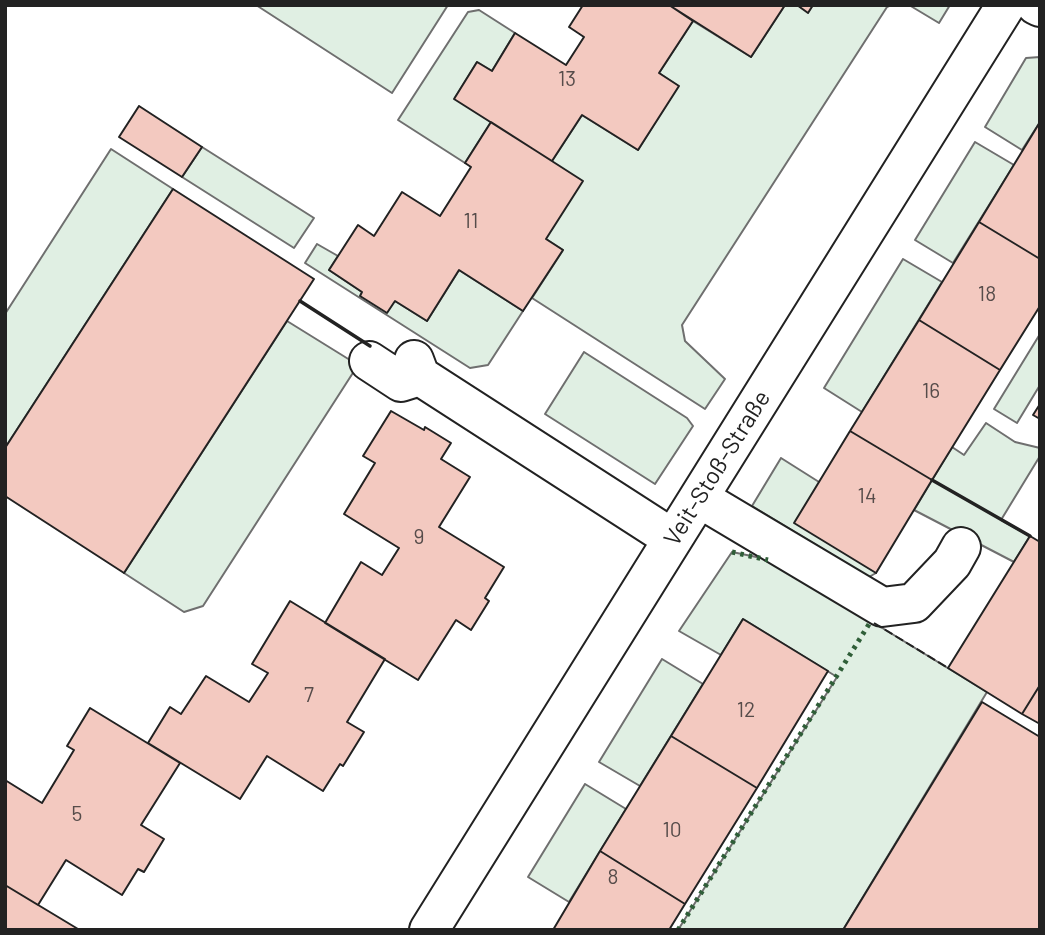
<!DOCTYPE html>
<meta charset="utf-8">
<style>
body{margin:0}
#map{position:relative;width:1045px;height:935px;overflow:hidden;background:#fff;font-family:Barlow,sans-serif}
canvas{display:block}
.frame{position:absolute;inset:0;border:7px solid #222;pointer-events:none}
</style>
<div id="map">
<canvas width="1045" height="935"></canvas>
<div class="frame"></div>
</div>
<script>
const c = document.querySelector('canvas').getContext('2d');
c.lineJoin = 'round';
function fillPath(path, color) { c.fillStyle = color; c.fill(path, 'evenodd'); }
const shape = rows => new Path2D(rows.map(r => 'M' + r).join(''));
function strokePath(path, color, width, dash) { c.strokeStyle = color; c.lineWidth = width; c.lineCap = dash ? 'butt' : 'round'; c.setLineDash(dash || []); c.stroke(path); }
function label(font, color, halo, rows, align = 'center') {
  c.font = font + ' Barlow,sans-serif'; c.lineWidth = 5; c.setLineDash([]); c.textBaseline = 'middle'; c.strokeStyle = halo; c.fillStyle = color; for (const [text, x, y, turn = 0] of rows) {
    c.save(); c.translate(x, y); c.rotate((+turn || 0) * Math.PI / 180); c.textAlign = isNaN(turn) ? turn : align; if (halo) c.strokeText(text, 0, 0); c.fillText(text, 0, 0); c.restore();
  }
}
const green = shape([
 [256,5,448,5,392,93,256,5],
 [785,5,797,5,808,12,813,5,891,5,887,7,682,325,685,341,725,379,705,409,532,298,563,250,546,239,552,161,582,115,638,150,678,86,659,73,693,21,751,57,785,5],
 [909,5,950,5,939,23,909,5],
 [479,10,515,33,492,71,477,62,455,98,491,122,465,163,398,120,468,12,479,10],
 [1040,57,1040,122,1022,150,985,127,1026,58,1040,57],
 [975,142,1014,165,953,263,915,240,975,142],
 [202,147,314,218,294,248,182,177,202,147],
 [111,149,173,189,5,448,5,314,111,149],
 [317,244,338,256,329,270,362,292,395,301,427,321,459,270,523,311,488,365,470,368,305,263,317,244],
 [903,259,942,282,862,412,824,388,903,259],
 [287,321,358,365,203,606,184,612,124,573,287,321],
 [1040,334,1040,385,1017,423,994,409,1040,334],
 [584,352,687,418,693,426,655,484,545,414,584,352],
 [986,423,1015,442,1040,448,1040,456,1001,520,1030,536,1014,562,914,510,952,447,964,455,986,423],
 [781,458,819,482,876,573,869,577,752,506,781,458],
 [732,552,771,560,987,692,843,930,678,930,837,677,743,619,721,655,679,631,732,552],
 [662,659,703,684,640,786,599,762,662,659],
 [585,784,626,809,569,902,528,877,585,784]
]);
const building = shape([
 [583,5,669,5,693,21,659,73,679,86,638,150,582,115,552,161,454,99,477,62,492,71,515,33,566,65,584,37,569,27,583,5],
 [669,5,785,5,751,57,669,5],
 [797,5,813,5,808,13,797,5],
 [139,106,202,147,182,177,119,137,139,106],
 [491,122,583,181,546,239,563,250,523,311,459,270,427,321,395,301,387,313,360,296,362,292,329,270,358,225,374,236,402,192,440,216,471,167,465,163,491,122],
 [1040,122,1040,259,979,222,1040,122],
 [173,189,314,279,124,573,5,496,5,448,173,189],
 [979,222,1040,259,1040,306,1000,370,919,320,979,222],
 [919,320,1000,370,932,480,850,431,919,320],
 [1040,404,1040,419,1033,415,1040,404],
 [391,411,424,430,425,427,451,443,441,459,470,477,439,527,504,567,485,598,489,601,471,630,456,620,418,680,325,623,361,562,382,575,399,548,344,514,375,463,363,456,391,411],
 [850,431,932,480,876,573,794,523,850,431],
 [1030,536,1040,542,1040,685,1022,714,948,668,1030,536],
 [290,601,385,659,347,722,364,732,343,766,340,764,323,791,267,756,240,799,148,743,170,707,181,714,206,676,249,702,268,673,252,664,290,601],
 [743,619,828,671,757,788,671,736,743,619],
 [1040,685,1040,724,1022,714,1040,685],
 [982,702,1040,737,1040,930,843,930,982,702],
 [90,708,180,763,141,825,164,839,144,872,138,869,122,895,66,860,38,905,5,885,5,780,42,803,74,750,67,746,90,708],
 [671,736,757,788,685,904,600,851,671,736],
 [600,851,685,904,669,930,553,930,600,851],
 [5,885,78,929,78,930,5,930,5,885]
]);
const minor = shape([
 [1036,5,1040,7],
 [414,360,420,376,673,539],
 [369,361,401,382,420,376],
 [699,498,882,607,914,603,952,563,961,547],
 [429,930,1006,5]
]);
const hedge = shape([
 [732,552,768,560],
 [678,930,871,621]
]);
const fence = shape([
 [874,623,948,668]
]);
const wall = shape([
 [300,301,370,346],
 [932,480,1030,536]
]);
const numberNames = [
 ["13",567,79],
 ["11",471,221],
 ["18",987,294],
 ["16",931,391],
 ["14",867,496],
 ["9",419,537],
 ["7",309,695],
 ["12",746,710],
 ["5",77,814],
 ["10",672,830],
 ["8",613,877]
];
const streetNames = [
 ["Veit-Stoß-Straße",717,468,-58]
];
fillPath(green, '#e0efe3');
strokePath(green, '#6f6f6f', 2);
fillPath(building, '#f3c9c0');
strokePath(building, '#222', 2);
strokePath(minor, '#222', 42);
strokePath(minor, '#fff', 38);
strokePath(hedge, '#2f5e38', 5, [3.5, 5]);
strokePath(fence, '#222', 2, [9, 3.5]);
strokePath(wall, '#222', 3.5);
label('21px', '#564c4a', null, numberNames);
label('24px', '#222', '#fff', streetNames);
</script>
